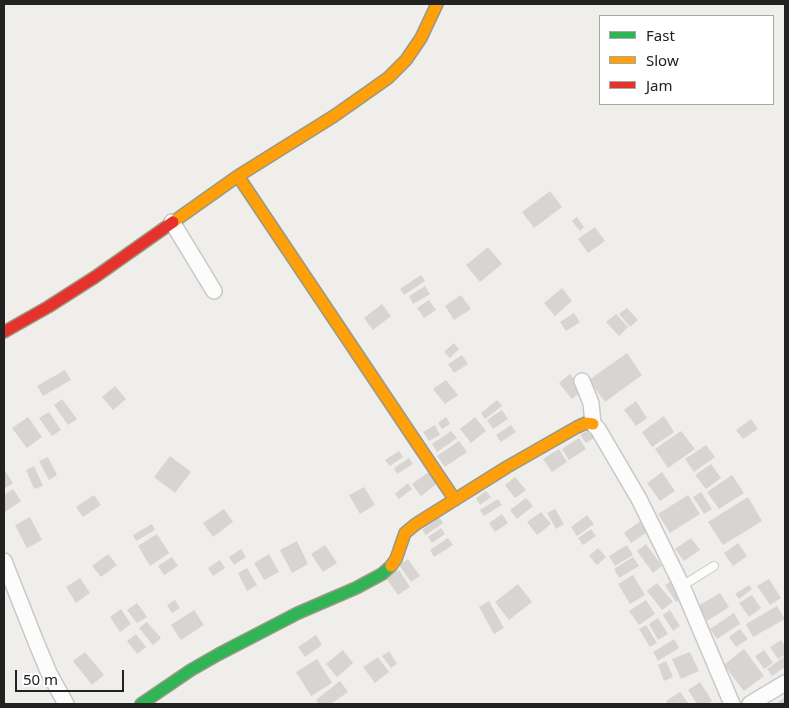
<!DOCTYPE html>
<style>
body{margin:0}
#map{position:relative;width:789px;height:708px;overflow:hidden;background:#f0eeeb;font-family:"Noto Sans",sans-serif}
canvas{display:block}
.frame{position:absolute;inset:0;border:5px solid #222;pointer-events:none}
.legend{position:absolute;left:599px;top:15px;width:175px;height:90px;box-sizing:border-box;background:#fff;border:1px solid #a7a7a7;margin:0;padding:6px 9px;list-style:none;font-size:15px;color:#222}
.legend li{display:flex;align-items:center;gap:10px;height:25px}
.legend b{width:25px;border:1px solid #a7a7a7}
.scale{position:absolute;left:15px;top:670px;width:109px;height:22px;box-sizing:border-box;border:2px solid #222;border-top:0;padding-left:6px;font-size:15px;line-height:18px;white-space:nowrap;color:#222;-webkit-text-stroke:4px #fff;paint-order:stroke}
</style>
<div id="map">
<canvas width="789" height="708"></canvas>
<div class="frame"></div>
<ul class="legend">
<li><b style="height:6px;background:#30b455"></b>Fast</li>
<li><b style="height:6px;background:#ff9f0a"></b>Slow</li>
<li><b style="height:6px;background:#e5322d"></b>Jam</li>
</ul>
<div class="scale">50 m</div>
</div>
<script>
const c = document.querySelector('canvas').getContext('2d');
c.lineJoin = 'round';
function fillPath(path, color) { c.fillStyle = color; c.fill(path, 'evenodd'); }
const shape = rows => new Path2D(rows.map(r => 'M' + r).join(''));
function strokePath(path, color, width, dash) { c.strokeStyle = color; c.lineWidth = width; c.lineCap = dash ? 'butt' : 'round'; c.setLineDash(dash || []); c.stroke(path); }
const building = shape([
 [550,191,562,207,534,228,522,212],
 [577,217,584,227,580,231,572,221],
 [595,227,605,241,588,253,578,239],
 [488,247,502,264,480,282,466,265],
 [421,275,425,281,404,295,400,289],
 [425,286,430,294,413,304,409,296],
 [562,288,572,301,555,316,544,303],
 [461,295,471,309,454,320,445,306],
 [429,300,436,310,424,318,417,308],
 [382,304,391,316,373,330,364,318],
 [627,308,638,320,630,327,619,314],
 [574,313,580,322,566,331,560,322],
 [616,314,628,327,619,336,606,322],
 [454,343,459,349,450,358,444,352],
 [627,353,642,375,605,402,589,380],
 [462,355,468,364,454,373,448,364],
 [65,370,71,380,43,396,37,386],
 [570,374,583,390,572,399,559,383],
 [446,380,458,395,445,404,433,389],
 [115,386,126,399,113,410,102,397],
 [62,399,77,419,68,425,54,405],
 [497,400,502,406,485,419,481,413],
 [636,401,647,418,636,426,624,410],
 [502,410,508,419,493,429,487,420],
 [49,412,61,430,52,436,39,418],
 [664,416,674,432,652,447,642,432],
 [28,417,42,437,27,448,12,428],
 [446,417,450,424,442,429,438,423],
 [475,417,486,431,471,443,460,429],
 [751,419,758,429,743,439,736,430],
 [435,425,440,435,429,441,423,432],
 [511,425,516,432,501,442,496,435],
 [590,429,596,437,586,443,580,435],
 [451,431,457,438,437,452,432,444],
 [681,431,695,449,668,468,655,449],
 [579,438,586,449,569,460,562,449],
 [459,441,467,452,445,467,437,456],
 [706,445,715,457,694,472,685,459],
 [559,449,567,462,552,472,543,459],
 [399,451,403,457,390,466,385,460],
 [170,456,191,472,175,493,154,477],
 [48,457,57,475,49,480,39,461],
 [409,458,413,464,397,474,394,468],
 [711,464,721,478,706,489,695,475],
 [34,466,43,486,34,489,26,470],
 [4,469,13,483,4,489],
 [430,471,438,483,421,496,412,484],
 [662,472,675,491,660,501,647,483],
 [732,475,744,493,719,509,707,492],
 [515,477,526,490,515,498,505,485],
 [408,483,412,489,399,499,395,494],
 [364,487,375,505,360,514,349,495],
 [13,489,21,501,5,512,4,495],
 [486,491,491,497,480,505,476,498],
 [701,492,712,509,704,514,693,497],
 [94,495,101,505,83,517,76,507],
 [688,495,700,514,670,533,658,514],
 [748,497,762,521,723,545,708,522],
 [526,498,533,506,517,519,510,510],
 [498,499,502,505,484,516,480,510],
 [224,509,233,522,213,537,203,523],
 [555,509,564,524,556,529,547,513],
 [541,512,551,524,537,535,527,522],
 [502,514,508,523,495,532,489,523],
 [587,515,594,524,577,536,571,527],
 [30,517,42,540,27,548,15,525],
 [439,517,443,523,426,535,422,530],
 [642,520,649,531,631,543,624,533],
 [152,524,155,530,136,541,133,535],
 [441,528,445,534,432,543,428,537],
 [591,529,596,536,583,545,578,538],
 [157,534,169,553,150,566,138,546],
 [448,538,453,545,434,557,430,550],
 [691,538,700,550,684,561,675,549],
 [297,541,308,564,292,573,280,550],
 [738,543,747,556,733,566,724,553],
 [646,544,662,566,653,573,637,551],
 [325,545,337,563,323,572,311,554],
 [627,545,633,555,615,566,609,556],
 [598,548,606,557,597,565,589,556],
 [241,549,246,557,234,565,229,557],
 [108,554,117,565,101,577,92,566],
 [269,554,279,572,264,580,254,563],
 [172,557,178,566,164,575,158,566],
 [633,557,639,566,619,578,614,569],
 [408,559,420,576,411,582,399,565],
 [220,560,225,568,213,576,208,568],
 [247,568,257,585,247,591,238,573],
 [399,570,410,587,398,595,386,578],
 [633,575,645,595,630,604,618,584],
 [80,578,90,593,76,603,66,587],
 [769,579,781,598,770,605,757,586],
 [672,581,682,598,676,602,665,585],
 [657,583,673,602,662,610,647,591],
 [518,584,532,602,509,620,495,602],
 [749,585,752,589,739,599,735,594],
 [720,593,729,607,707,621,698,606],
 [752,595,761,608,749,617,739,603],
 [175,600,180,608,172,613,167,605],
 [646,600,655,614,639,625,629,611],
 [489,601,504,628,494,634,479,607],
 [137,603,147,617,137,623,127,610],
 [777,606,785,619,753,637,746,624],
 [121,609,131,624,120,632,110,617],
 [194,610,204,625,181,640,171,625],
 [670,610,680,626,673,631,663,615],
 [734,613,740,624,717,639,710,629],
 [658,618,668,634,658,640,649,624],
 [147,622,161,638,153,645,139,628],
 [646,625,657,643,650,647,639,629],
 [740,629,748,639,736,647,729,637],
 [136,634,146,647,137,654,127,641],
 [316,635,322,645,305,657,298,647],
 [674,639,679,648,658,661,653,652],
 [781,640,785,646,785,655,778,659,770,647],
 [744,649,764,676,744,691,724,665],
 [343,650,353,663,337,677,326,664],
 [764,650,773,663,764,669,755,656],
 [389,651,397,664,391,668,382,656],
 [85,652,104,675,92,685,73,661],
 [690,652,699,671,681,679,672,659],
 [785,656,785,667,772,676,767,669],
 [378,657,389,672,375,683,363,667],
 [317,659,332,683,311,696,296,672],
 [666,661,673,677,664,681,658,665],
 [340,681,348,692,331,704,319,704,316,700],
 [700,682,712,701,707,704,697,704,688,690],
 [680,692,689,704,668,704,666,701],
 [785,697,785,704,778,704,777,703]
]);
const lane = shape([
 [682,586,714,566]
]);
const street = shape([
 [172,222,214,291],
 [582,381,591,403,593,424,598,429,639,499,682,586,732,704],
 [4,561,36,642,49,673,66,704],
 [750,704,785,683]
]);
const fast = shape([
 [141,704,191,670,219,654,298,613,356,588,382,574,391,566]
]);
const slow = shape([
 [238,176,455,500],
 [173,222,238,176,334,116,388,78,406,60,421,38,437,4],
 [391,566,396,559,405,533,416,524,507,467,577,427,586,423,593,424]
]);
const jam = shape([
 [4,332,48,307,95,277,173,222]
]);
fillPath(building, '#d7d4d2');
strokePath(lane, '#c9c8c7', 10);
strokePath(street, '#c9c8c7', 18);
strokePath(fast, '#999a82', 14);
strokePath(slow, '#999a82', 14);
strokePath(jam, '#999a82', 14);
strokePath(lane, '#fdfcfc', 8);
strokePath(street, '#fdfcfc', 15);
strokePath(fast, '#30b455', 11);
strokePath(slow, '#ff9f0a', 11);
strokePath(jam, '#e5322d', 11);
</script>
